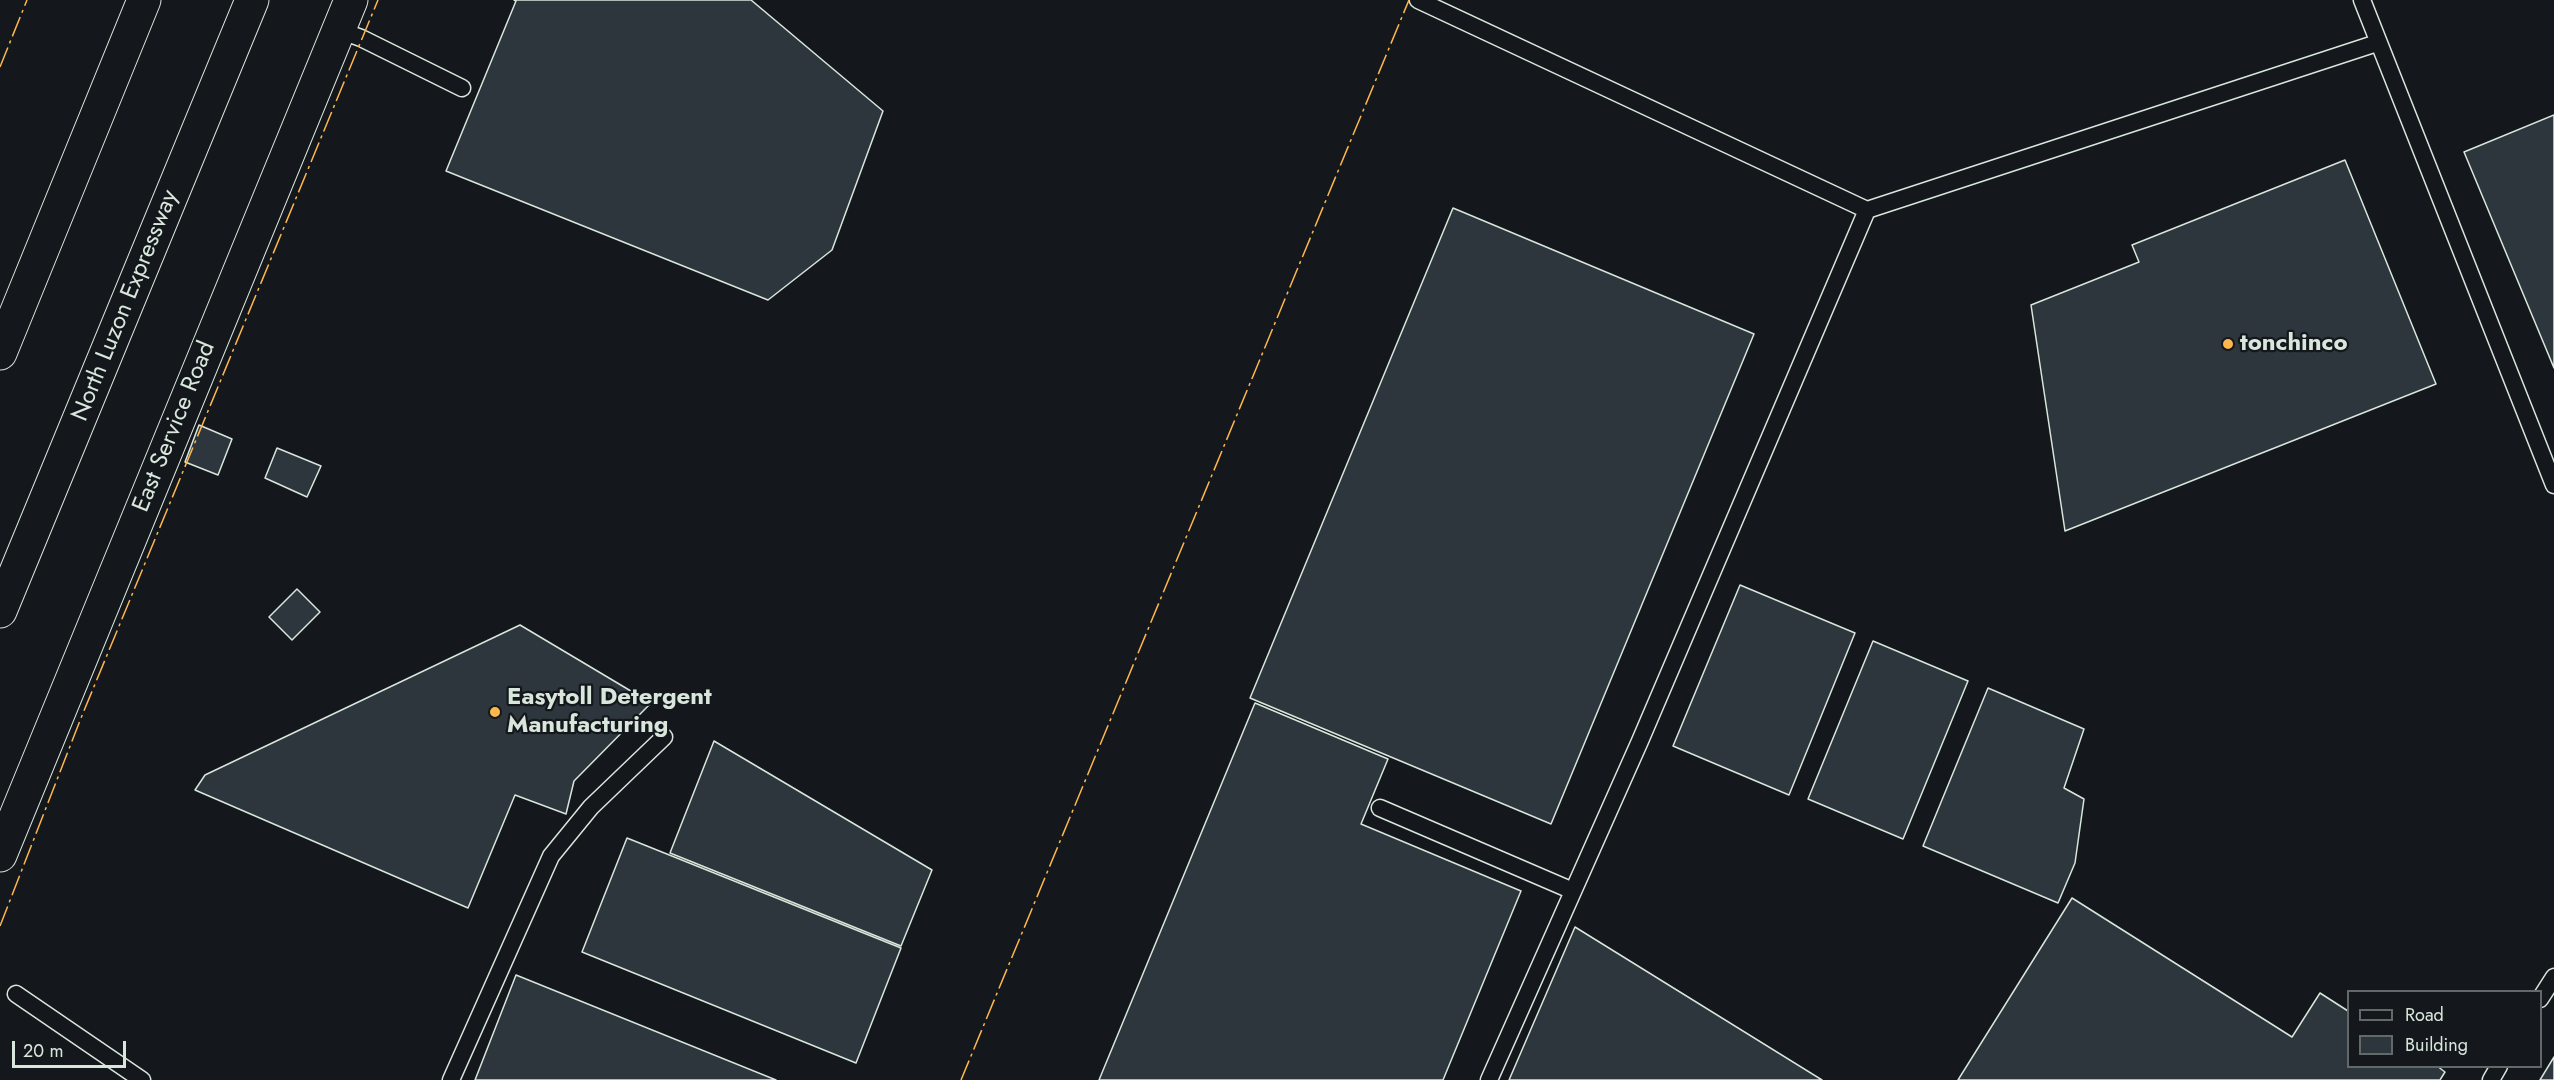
<!DOCTYPE html>
<style>
body{margin:0}
#map{position:relative;width:2554px;height:1080px;overflow:hidden;background:#14181c;font-family:Jost,sans-serif}
canvas{display:block}
.legend{position:absolute;left:2347px;top:990px;width:195px;height:78px;box-sizing:border-box;background:#14181c;border:2px solid #626a69;margin:0;padding:8px 10px;list-style:none;font-size:18px;color:#d8e6dc}
.legend li{display:flex;align-items:center;gap:12px;height:30px}
.legend b{width:30px;border:2px solid #626a69}
.scale{position:absolute;left:12px;top:1041px;width:114px;height:27px;box-sizing:border-box;border:3px solid #d8e6dc;border-top:0;padding-left:8px;font-size:18px;line-height:21px;white-space:nowrap;color:#d8e6dc;-webkit-text-stroke:4px #14181c;paint-order:stroke}
</style>
<div id="map">
<canvas width="2554" height="1080"></canvas>
<ul class="legend">
<li><b style="height:8px;background:#14181c"></b>Road</li>
<li><b style="height:16px;background:#2c363c"></b>Building</li>
</ul>
<div class="scale">20 m</div>
</div>
<script>
const c = document.querySelector('canvas').getContext('2d');
c.lineJoin = 'round';
function fillPath(path, color) { c.fillStyle = color; c.fill(path, 'evenodd'); }
const shape = rows => new Path2D(rows.map(r => 'M' + r).join(''));
function strokePath(path, color, width, dash) { c.strokeStyle = color; c.lineWidth = width; c.lineCap = dash ? 'butt' : 'round'; c.setLineDash(dash || []); c.stroke(path); }
function label(font, color, halo, rows, align = 'center') {
  c.font = font + ' Jost,sans-serif'; c.lineWidth = 4.5; c.setLineDash([]); c.textBaseline = 'middle'; c.strokeStyle = halo; c.fillStyle = color; for (const [text, x, y, turn = 0] of rows) {
    c.save(); c.translate(x, y); c.rotate((+turn || 0) * Math.PI / 180); c.textAlign = isNaN(turn) ? turn : align; if (halo) c.strokeText(text, 0, 0); c.fillText(text, 0, 0); c.restore();
  }
}
const building = shape([
 [514,0,751,0,883,111,832,250,768,300,446,171,516,1,514,0],
 [2554,115,2554,368,2464,152,2554,115],
 [2345,160,2436,384,2065,531,2031,305,2139,262,2132,245,2345,160],
 [1453,208,1754,334,1551,824,1250,698,1453,208],
 [199,425,232,439,218,475,185,462,199,425],
 [277,448,321,466,307,497,265,478,277,448],
 [1740,585,1855,633,1789,795,1673,746,1740,585],
 [297,589,320,612,292,640,269,617,297,589],
 [520,625,651,703,574,781,566,814,515,795,468,908,195,790,205,775,520,625],
 [1873,641,1968,681,1903,839,1808,799,1873,641],
 [1988,688,2084,729,2064,788,2084,799,2075,863,2058,903,1923,846,1988,688],
 [1255,703,1388,759,1361,824,1521,891,1443,1080,1099,1080,1255,703],
 [714,741,932,870,901,946,670,853,714,741],
 [627,838,901,948,856,1063,582,952,627,838],
 [2072,898,2292,1037,2320,993,2348,1011,2348,1066,2437,1066,2445,1072,2440,1080,1958,1080,2072,898],
 [1575,927,1822,1080,1509,1080,1575,927],
 [516,975,776,1080,475,1080,516,975],
 [2554,1057,2554,1080,2540,1080,2554,1057]
]);
const lane = shape([
 [1418,0,1867,210,2377,43],
 [2362,0,2554,485],
 [339,30,361,38,462,88],
 [1380,808,1573,891],
 [16,994,142,1080],
 [2540,999,2554,977],
 [451,1080,551,856,591,807,664,737],
 [1489,1080,1640,741,1867,210],
 [2491,1080,2499,1066]
]);
const secondary = shape([
 [0,855,351,0]
]);
const highway = shape([
 [0,353,144,0],
 [0,611,252,0]
]);
const power = shape([
 [0,67,27,0],
 [0,926,81,718,378,0],
 [961,1080,1409,0]
]);
const markers = [
 [2228,344,6,"#ffb74d"],
 [495,712,6,"#ffb74d"]
];
const streetNames = [
 ["North Luzon Expressway",126,306,-68],
 ["East Service Road",175,427,-68]
];
const poiNames = [
 ["tonchinco",2240,344],
 ["Easytoll Detergent",507,698],
 ["Manufacturing",507,726]
];
fillPath(building, '#2c363c');
strokePath(building, '#d8e6dc', 1.5);
strokePath(lane, '#d8e6dc', 19);
strokePath(secondary, '#d8e6dc', 35);
strokePath(highway, '#d8e6dc', 35);
strokePath(lane, '#14181c', 16);
strokePath(secondary, '#14181c', 33);
strokePath(highway, '#14181c', 33);
strokePath(power, '#ffb74d', 1.5, [21, 4.5, 3, 4.5]);
for (const [x, y, r, color] of markers) { const dot = new Path2D(); dot.arc(x, y, r, 0, 2 * Math.PI); c.fillStyle = color; c.fill(dot); strokePath(dot, '#14181c', 2); }
label('24px', '#d8e6dc', '#14181c', streetNames);
label('bold 24px', '#d8e6dc', '#14181c', poiNames, 'left');
</script>
